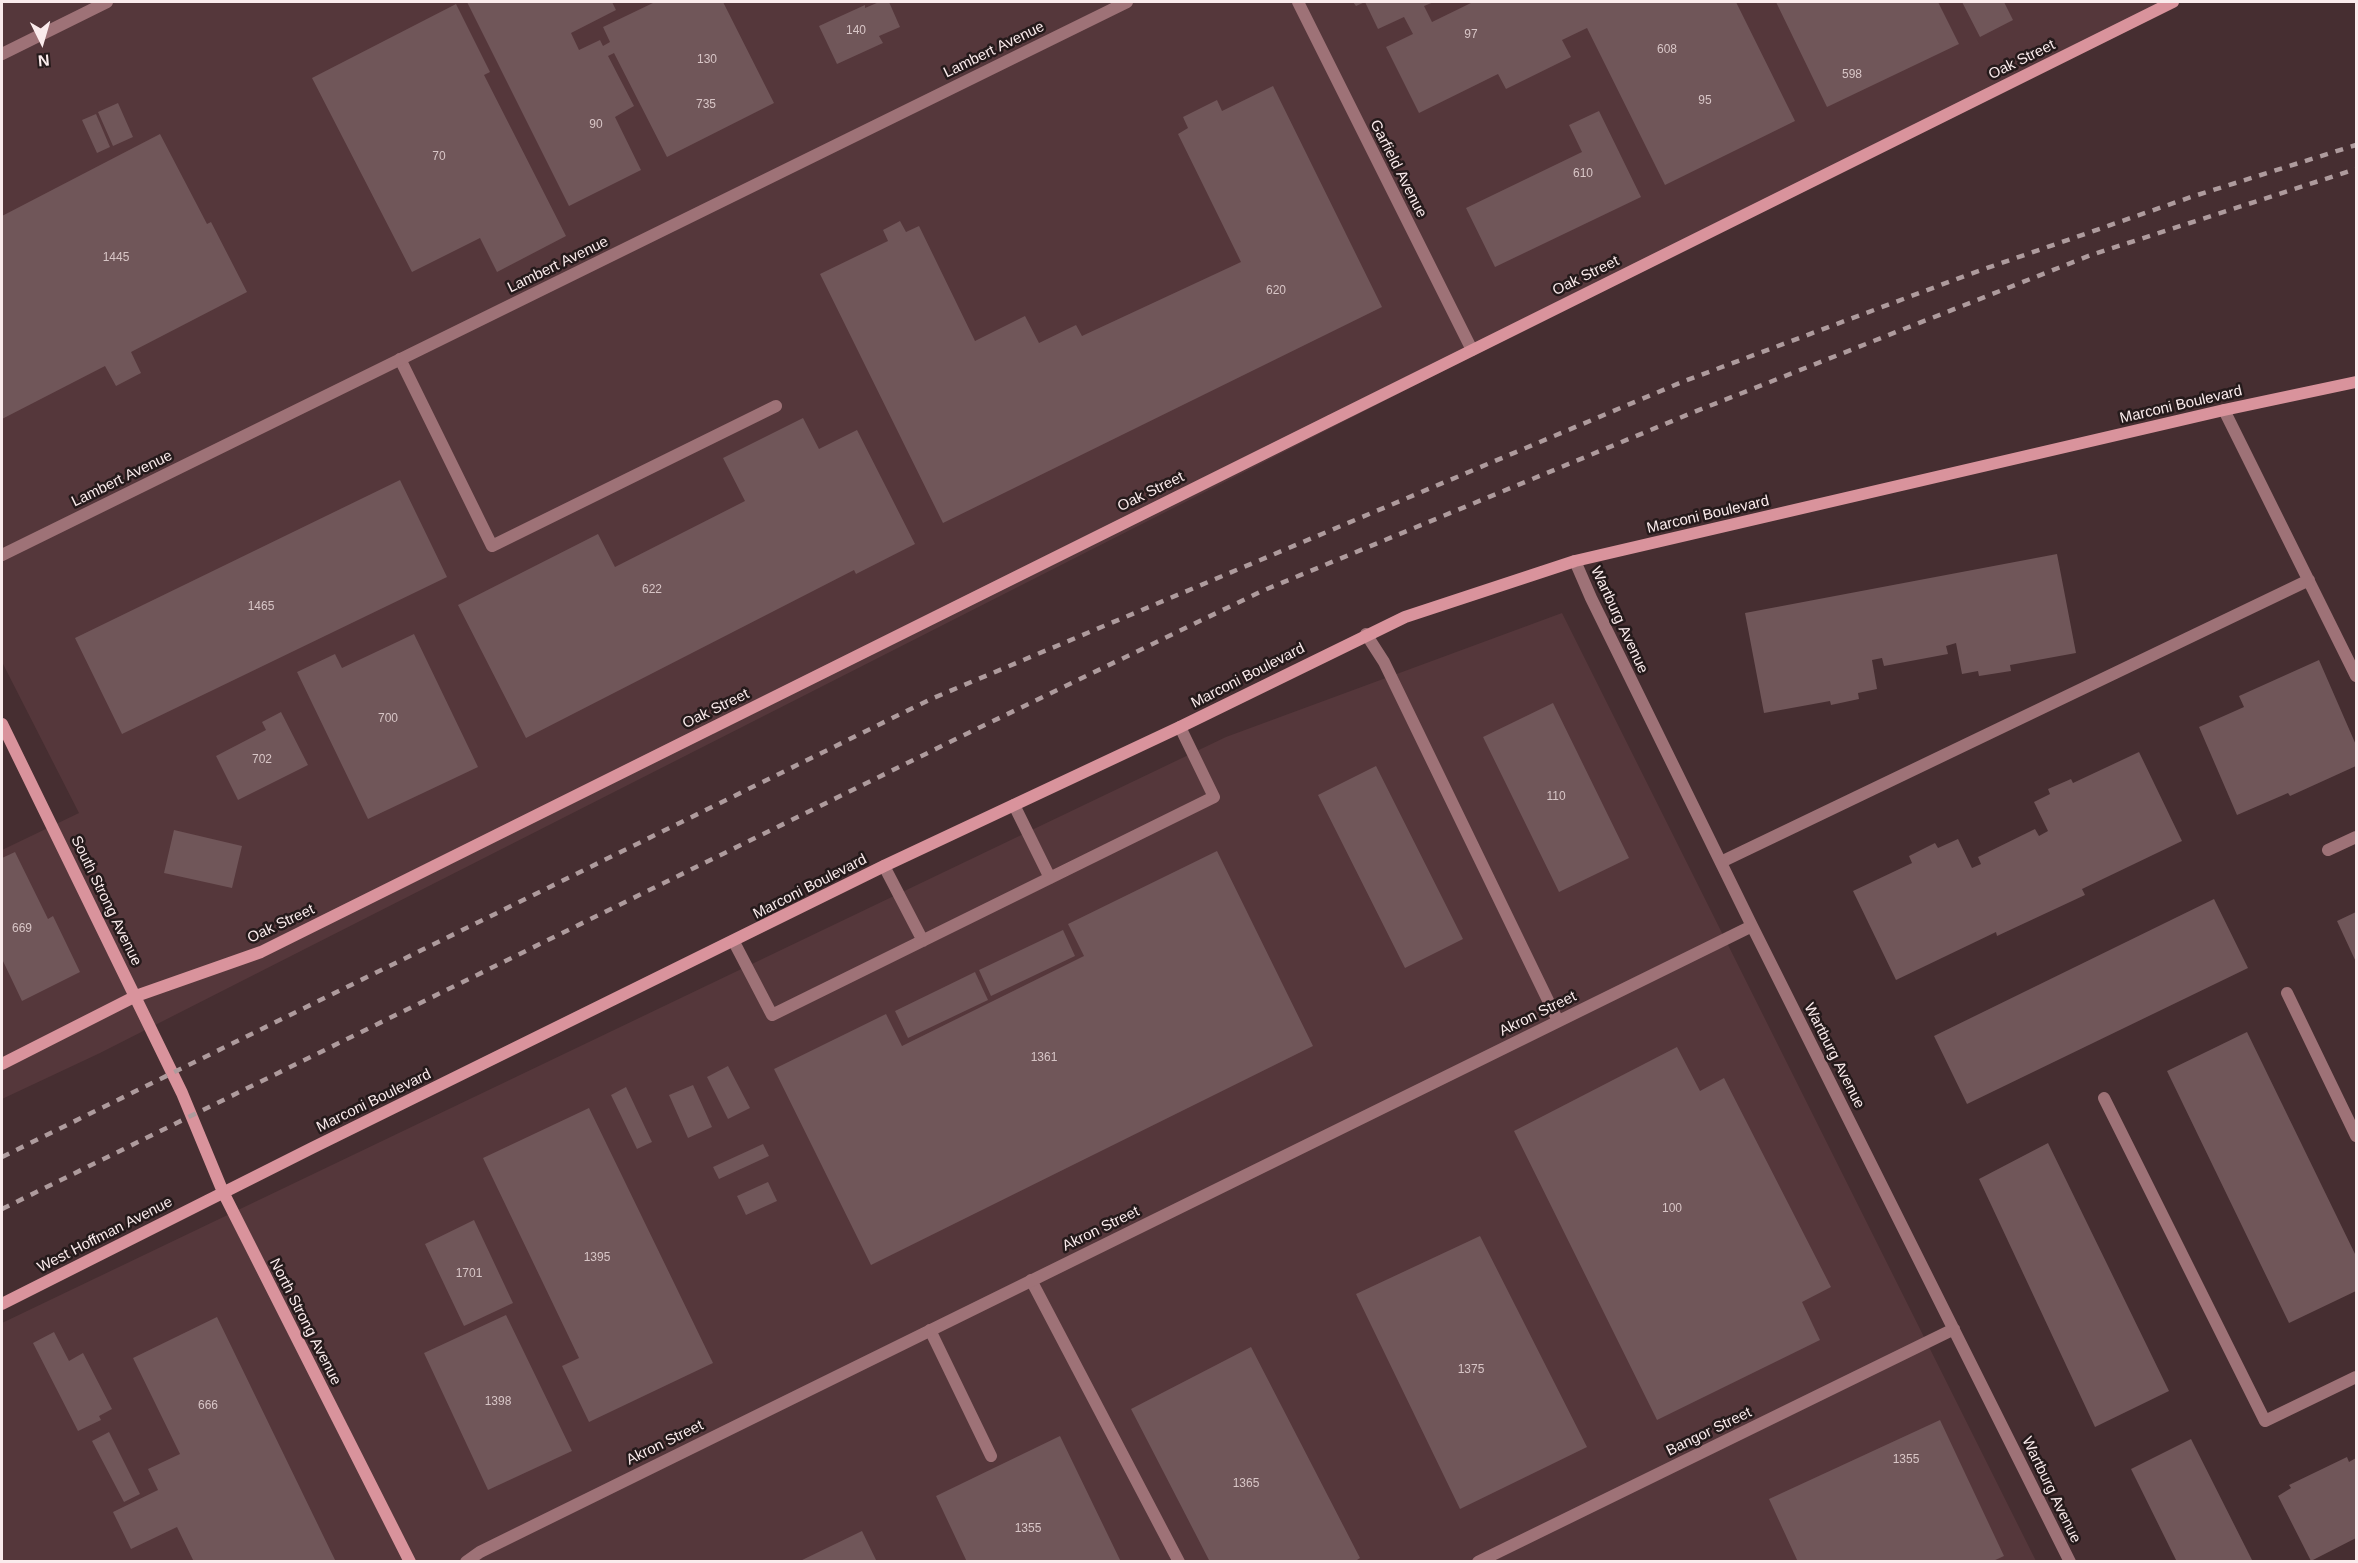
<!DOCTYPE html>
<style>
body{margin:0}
#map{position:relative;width:2358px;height:1563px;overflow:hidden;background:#462e31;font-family:Helvetica,sans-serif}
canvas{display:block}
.frame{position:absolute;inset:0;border:3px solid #faebec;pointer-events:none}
.north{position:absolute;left:12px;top:12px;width:60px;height:60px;-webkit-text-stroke:4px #251a1b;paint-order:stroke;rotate:175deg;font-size:16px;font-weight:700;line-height:24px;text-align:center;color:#faebec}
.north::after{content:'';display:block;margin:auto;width:21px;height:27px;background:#faebec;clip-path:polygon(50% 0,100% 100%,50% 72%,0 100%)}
</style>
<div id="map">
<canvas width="2358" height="1563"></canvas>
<div class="frame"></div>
<div class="north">N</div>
</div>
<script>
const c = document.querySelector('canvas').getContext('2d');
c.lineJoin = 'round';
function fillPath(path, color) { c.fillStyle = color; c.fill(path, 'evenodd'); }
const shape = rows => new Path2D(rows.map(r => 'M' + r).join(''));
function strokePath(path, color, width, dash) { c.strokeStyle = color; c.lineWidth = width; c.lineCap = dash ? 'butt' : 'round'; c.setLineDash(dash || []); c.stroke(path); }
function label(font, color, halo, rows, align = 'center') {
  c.font = font + ' Helvetica,sans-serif'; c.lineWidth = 5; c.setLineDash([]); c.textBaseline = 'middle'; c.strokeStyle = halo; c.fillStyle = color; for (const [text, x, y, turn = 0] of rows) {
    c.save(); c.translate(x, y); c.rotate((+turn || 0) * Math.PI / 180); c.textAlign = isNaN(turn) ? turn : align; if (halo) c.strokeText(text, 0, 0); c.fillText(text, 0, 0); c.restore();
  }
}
const built = shape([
 [2,2,2170,2,100,1053,2,1099,2,850,79,813,2,662],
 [1562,613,2036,1561,2,1562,2,1323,1226,737]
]);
const building = shape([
 [467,2,612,2,616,10,571,33,579,50,600,40,603,46,610,42,603,27,655,2,723,2,774,103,667,157,614,53,608,56,634,106,615,117,641,170,569,206],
 [879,2,889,2,900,27,879,36,883,43,837,64,819,26,865,5,865,8],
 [1353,2,1434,2,1424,6,1432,22,1473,2,1736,2,1795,121,1665,185,1587,28,1562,40,1571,57,1506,89,1498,74,1419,113,1386,47,1413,34,1404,17,1378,29,1365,2,1356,6],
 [1776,2,1938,2,1959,44,1827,107],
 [1962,2,2004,2,2013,20,1980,37],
 [456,4,490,72,484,75,566,236,497,272,480,238,412,272,312,78],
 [1273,86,1382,307,943,523,820,274,888,241,883,230,900,221,906,232,919,226,975,341,1025,316,1039,343,1076,325,1082,336,1241,262,1178,134,1188,128,1183,117,1217,100,1222,111],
 [118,103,133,137,113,146,98,112],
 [1599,111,1641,197,1495,267,1466,208,1582,152,1569,125],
 [96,114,110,147,97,153,82,120],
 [160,134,207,224,211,222,247,292,131,352,141,373,116,386,105,366,2,419,2,216],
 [803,418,819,449,857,430,915,544,856,574,854,570,526,738,458,605,598,534,615,567,745,501,723,458],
 [400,480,447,577,122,734,75,638],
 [2057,554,2076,653,2010,665,2011,671,1979,676,1978,671,1962,674,1956,643,1946,646,1948,654,1884,666,1882,658,1872,660,1877,689,1858,693,1859,699,1831,705,1830,701,1764,713,1745,613],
 [414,634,478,767,368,819,297,672,335,654,342,668],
 [2319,660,2356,745,2356,766,2290,796,2288,793,2237,815,2199,727,2244,707,2239,696],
 [1553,703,1629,858,1559,892,1483,737],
 [281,712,308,765,238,800,216,756,266,730,262,722],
 [2139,752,2182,841,2082,889,2085,895,1997,936,1996,932,1896,980,1853,891,1912,863,1909,856,1935,843,1938,848,1958,839,1972,868,1981,864,1978,857,2035,829,2039,836,2048,831,2034,802,2050,794,2048,789,2071,779,2073,783],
 [1376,766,1463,939,1405,968,1318,795],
 [174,830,242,846,232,888,164,873],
 [1217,851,1313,1046,871,1265,774,1069,886,1014,902,1046,1084,956,1068,924],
 [15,852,48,919,53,916,80,972,22,1001,2,959,2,858],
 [2214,899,2248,968,1967,1104,1934,1036],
 [2356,912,2356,962,2337,921],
 [1063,930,1075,956,991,996,979,970],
 [975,972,988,1000,908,1038,895,1011],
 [2247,1032,2356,1256,2356,1291,2289,1323,2167,1071],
 [1677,1047,1700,1091,1724,1078,1831,1287,1802,1302,1820,1340,1657,1420,1514,1131],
 [728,1066,750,1108,728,1119,707,1077],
 [693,1085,712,1127,688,1138,669,1095],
 [626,1087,652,1142,637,1149,611,1095],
 [589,1108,713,1363,589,1422,562,1366,579,1358,483,1158],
 [2048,1143,2169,1391,2095,1427,1979,1179],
 [763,1144,769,1156,719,1179,713,1167],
 [768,1182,777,1201,746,1215,737,1196],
 [474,1220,513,1303,464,1326,425,1244],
 [1480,1236,1587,1447,1460,1509,1356,1294],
 [506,1315,572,1451,488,1490,424,1353],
 [217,1317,336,1562,194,1562,177,1527,131,1549,113,1512,158,1490,148,1469,180,1454,133,1358],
 [54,1332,69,1361,83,1353,112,1409,99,1416,101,1420,78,1431,33,1343],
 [1251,1347,1360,1558,1354,1562,1210,1562,1131,1409],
 [1940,1420,2004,1556,1991,1562,1798,1562,1769,1499],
 [109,1432,140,1494,124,1502,92,1441],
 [1060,1436,1121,1562,967,1562,936,1496],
 [2191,1439,2253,1562,2177,1562,2131,1469],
 [2347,1457,2349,1462,2356,1458,2356,1538,2311,1561,2278,1496,2291,1488,2289,1485],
 [862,1531,877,1562,798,1562]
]);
const lane = shape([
 [400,359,492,546,776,406],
 [2224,410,2356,676],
 [1366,634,1384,662,1558,1021],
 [1014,805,1050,878],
 [2328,850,2356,837],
 [1721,862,2309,580],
 [884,866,923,941],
 [734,942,772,1015,1214,797,1180,727],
 [2287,993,2356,1136],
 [2104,1098,2265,1421,2356,1377],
 [1031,1280,1179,1562],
 [930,1330,991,1456]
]);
const street = shape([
 [1298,2,1472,350],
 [2,54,107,2],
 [2,555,1127,2],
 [1575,561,1591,598,1752,926,2070,1562],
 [466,1562,480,1552,1752,926],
 [1478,1562,1954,1329]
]);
const secondary = shape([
 [2,724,182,1093,223,1192,410,1562],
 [2,1064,136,996,261,952,2173,2],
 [2,1304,312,1148,884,866,1180,727,1405,617,1575,561,2224,410,2356,382]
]);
const rail = shape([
 [2,1157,931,699,1682,382,1970,274,2191,197,2356,145],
 [2,1209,958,738,1262,591,1694,412,2091,255,2356,169]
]);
const numberNames = [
 ["140",856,31],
 ["97",1471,35],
 ["608",1667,50],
 ["130",707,60],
 ["598",1852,75],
 ["95",1705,101],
 ["735",706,105],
 ["90",596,125],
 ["70",439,157],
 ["610",1583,174],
 ["1445",116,258],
 ["620",1276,291],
 ["622",652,590],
 ["1465",261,607],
 ["700",388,719],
 ["702",262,760],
 ["110",1556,797],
 ["669",22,929],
 ["1361",1044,1058],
 ["100",1672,1209],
 ["1395",597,1258],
 ["1701",469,1274],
 ["1375",1471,1370],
 ["1398",498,1402],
 ["666",208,1406],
 ["1355",1906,1460],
 ["1365",1246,1484],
 ["1355",1028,1529]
];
const streetNames = [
 ["Lambert Avenue",994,50,-26],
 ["Oak Street",2022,60,-26],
 ["Garfield Avenue",1398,169,63],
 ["Lambert Avenue",558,265,-26],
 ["Oak Street",1586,276,-26],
 ["Marconi Boulevard",2181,405,-13],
 ["Lambert Avenue",122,479,-26],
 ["Oak Street",1151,492,-26],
 ["Marconi Boulevard",1708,515,-13],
 ["Wartburg Avenue",1619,620,65],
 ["Marconi Boulevard",1248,676,-27],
 ["Oak Street",716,709,-26],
 ["Marconi Boulevard",810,887,-27],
 ["South Strong Avenue",106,901,64],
 ["Oak Street",281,924,-25],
 ["Akron Street",1538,1014,-26],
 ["Wartburg Avenue",1834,1056,63],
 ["Marconi Boulevard",374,1101,-26],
 ["Akron Street",1101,1229,-26],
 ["West Hoffman Avenue",105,1235,-27],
 ["North Strong Avenue",305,1322,63],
 ["Bangor Street",1709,1432,-26],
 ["Akron Street",665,1443,-26],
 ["Wartburg Avenue",2051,1490,64]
];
fillPath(built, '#55373b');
fillPath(building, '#705659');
strokePath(lane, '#9e7277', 12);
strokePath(street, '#9e7277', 12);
strokePath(secondary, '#d9939c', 12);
strokePath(rail, '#ae9b9d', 4.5, [8, 8]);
label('12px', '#d8c6c7', null, numberNames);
label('15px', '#faebec', '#251a1b', streetNames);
</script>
